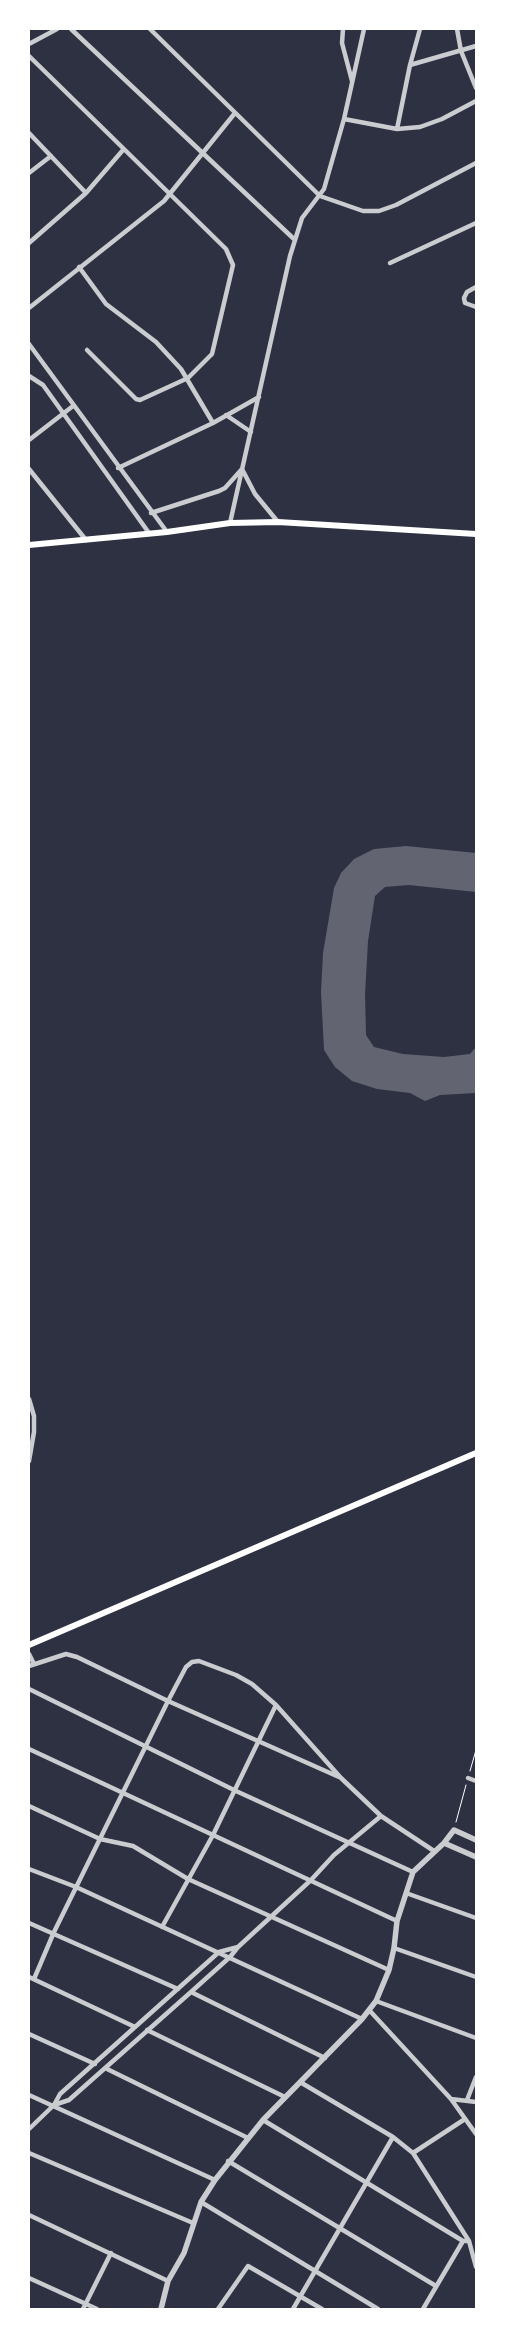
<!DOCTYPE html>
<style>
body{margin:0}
#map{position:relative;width:505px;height:2338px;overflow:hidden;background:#2d3142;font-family:"Nunito Sans",sans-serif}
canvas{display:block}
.frame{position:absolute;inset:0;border:30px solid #fff;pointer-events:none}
</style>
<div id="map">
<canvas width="505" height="2338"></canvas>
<div class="frame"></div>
</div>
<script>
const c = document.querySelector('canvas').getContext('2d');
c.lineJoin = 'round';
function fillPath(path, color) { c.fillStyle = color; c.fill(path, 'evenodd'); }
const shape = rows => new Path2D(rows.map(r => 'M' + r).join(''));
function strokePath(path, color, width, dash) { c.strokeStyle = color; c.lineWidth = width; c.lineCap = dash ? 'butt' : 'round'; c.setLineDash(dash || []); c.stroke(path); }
const building = shape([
 [406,846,476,853,476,892,409,885,385,887,375,896,368,941,365,995,366,1035,374,1047,403,1054,444,1057,470,1054,476,1047,476,1093,440,1095,425,1101,410,1093,377,1089,352,1081,335,1067,324,1050,321,992,323,953,334,888,341,873,354,859,374,849]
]);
const path = shape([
 [470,1771,476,1750],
 [456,1822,466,1785]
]);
const minor = shape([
 [71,29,295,240],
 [150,29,320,196,363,211,379,211,396,205,476,163],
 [343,29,342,43,352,81],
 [457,29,461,51,476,88],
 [29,44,57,29],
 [29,56,226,249,233,265,212,354,188,378,140,400,136,399,87,350],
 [410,65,476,46],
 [344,119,397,129,420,127,442,119,476,101],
 [397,129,410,65,420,29],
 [29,133,86,193],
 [29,173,51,156],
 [29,243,86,193,123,150],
 [390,263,476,223],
 [79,267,106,304,156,342,181,369,213,423],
 [476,287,467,292,464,298,465,303,476,307],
 [29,308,164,201,235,113],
 [29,344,167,532],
 [29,376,43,385,149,533],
 [226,415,251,432],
 [29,440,73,406],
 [118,468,213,423,259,397],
 [29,469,86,540],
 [151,513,219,491,225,488,242,469,255,494,278,522],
 [230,523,290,256,302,218,324,189,344,119,364,29],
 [29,1399,34,1416,34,1432,29,1461],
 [29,1654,34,1664],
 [29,1666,66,1654,77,1657,168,1701,339,1777],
 [29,1689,236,1791,413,1872],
 [29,1749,397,1921],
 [468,1778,476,1781],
 [29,1806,100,1839,133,1846,188,1879,389,1970],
 [29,1869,76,1887,362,2019],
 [406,1893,476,1918],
 [29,1923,178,1989],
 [162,1927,213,1835,276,1705],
 [394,1948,476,1977],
 [29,1977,135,2027],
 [34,1979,54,1932,168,1701,186,1667,192,1662,199,1661,236,1675,252,1684,276,1705,341,1778,381,1816,434,1851],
 [191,1992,325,2058],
 [376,2001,476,2038],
 [370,2011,451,2099,476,2134],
 [147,2030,285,2097],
 [29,2034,95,2064],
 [105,2068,248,2138],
 [300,2082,393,2137,413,2153,469,2241,476,2267],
 [29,2095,215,2180],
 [451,2099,476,2102],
 [467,2100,476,2077],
 [54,2105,69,2100,191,1992,230,1957,238,1947,311,1880,334,1855,381,1816],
 [263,2120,463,2241,469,2241],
 [29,2129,54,2105,60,2094,219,1952,238,1947],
 [29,2153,193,2223],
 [413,2153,465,2119],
 [228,2161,436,2286],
 [201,2202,378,2309],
 [29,2215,168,2281],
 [29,2278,97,2309],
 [83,2309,111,2253],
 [218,2309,248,2266,322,2309],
 [293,2309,393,2137],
 [423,2309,463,2241]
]);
const tertiary = shape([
 [444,1843,476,1857],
 [161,2309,168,2281,184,2253,201,2202,215,2180,263,2120,362,2019,376,2001,389,1970,394,1948,397,1921,413,1872,444,1843,454,1830,476,1840]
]);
const secondary = shape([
 [29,545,167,532,230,523,278,522,476,534],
 [29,1645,476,1453]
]);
fillPath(building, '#626471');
strokePath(path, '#fff', 1);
strokePath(minor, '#caccd0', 4.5);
strokePath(tertiary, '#caccd0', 5.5);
strokePath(secondary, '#fff', 6);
</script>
